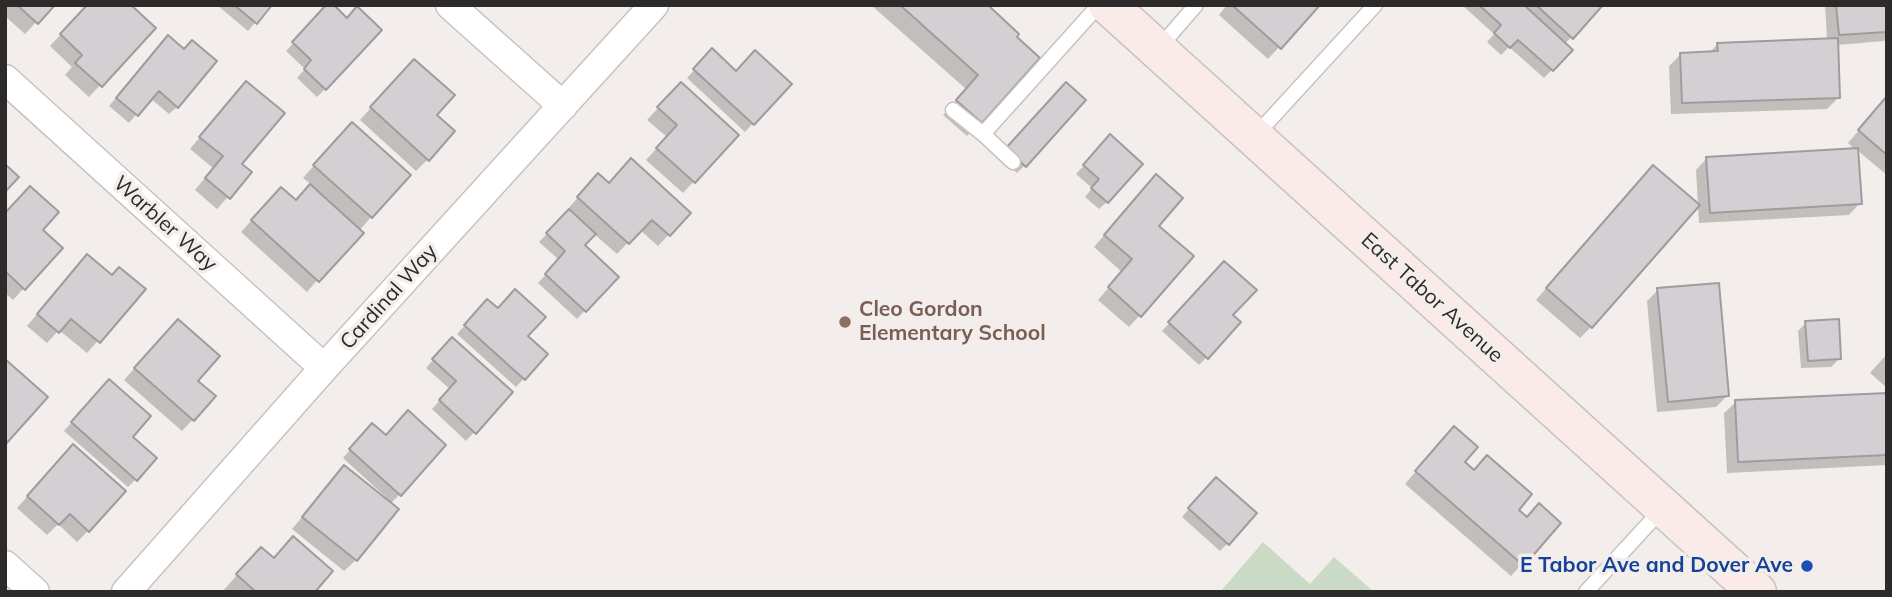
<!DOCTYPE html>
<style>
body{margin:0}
#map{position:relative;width:1892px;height:597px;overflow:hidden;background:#f3eeeb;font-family:Mulish,sans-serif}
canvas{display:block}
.frame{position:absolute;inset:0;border:7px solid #2c2b29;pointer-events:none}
</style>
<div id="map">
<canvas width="1892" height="597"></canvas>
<div class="frame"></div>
</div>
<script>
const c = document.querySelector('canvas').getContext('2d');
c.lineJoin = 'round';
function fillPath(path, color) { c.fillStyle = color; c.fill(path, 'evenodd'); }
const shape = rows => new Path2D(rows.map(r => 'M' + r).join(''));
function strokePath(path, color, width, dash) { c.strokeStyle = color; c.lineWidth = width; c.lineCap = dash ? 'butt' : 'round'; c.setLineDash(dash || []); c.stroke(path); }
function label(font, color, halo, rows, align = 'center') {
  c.font = font + ' Mulish,sans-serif'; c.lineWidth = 7; c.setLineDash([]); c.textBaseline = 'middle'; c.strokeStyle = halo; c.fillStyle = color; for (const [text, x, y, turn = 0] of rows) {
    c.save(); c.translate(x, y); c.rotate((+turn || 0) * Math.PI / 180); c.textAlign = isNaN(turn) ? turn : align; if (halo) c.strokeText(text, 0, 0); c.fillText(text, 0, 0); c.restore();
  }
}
const green = shape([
 [1263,542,1310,584,1334,557,1374,592,1220,592]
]);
const shadow = shape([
 [5,5,52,5,25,34,5,16],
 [88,5,153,28,89,97,65,75,72,67,50,46],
 [217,5,270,5,248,31],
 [329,5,325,89,317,97,297,78,305,69,286,51],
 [871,5,986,5,1014,37,1037,58,967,136,943,115,966,89],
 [1227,5,1318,5,1268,59,1219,15],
 [1462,5,1600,5,1565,44,1571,50,1544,78,1509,47,1501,55,1487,42,1494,34],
 [1825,5,1887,5,1887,39,1884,41,1837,45,1839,97,1827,109,1671,114,1669,66,1681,54,1709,53,1718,44,1827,40],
 [160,46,177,107,169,114,150,98,129,123,109,106],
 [712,51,736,73,789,84,745,132,687,78],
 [403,72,435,115,428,159,416,171,360,120],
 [1059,92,1025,165,1017,173,1000,157],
 [235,95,240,164,250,172,217,209,195,190,213,168,190,149],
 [670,95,737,135,683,193,646,160,667,137,647,120],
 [1887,97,1887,175,1857,150,1860,203,1849,215,1699,223,1696,170,1707,158,1856,150,1848,143],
 [341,135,371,217,307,292,241,232,270,200,295,202,312,185,303,178],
 [1103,145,1107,202,1099,209,1085,197,1092,188,1076,174],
 [1642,178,1591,327,1580,338,1536,300],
 [609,184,689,213,658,246,640,230,617,254,594,234,583,245,617,277,577,319,538,283,559,260,539,242,569,211,567,210,587,187],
 [1145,188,1156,226,1140,315,1129,327,1098,300,1122,272,1094,247],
 [5,215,24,288,13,300,5,293],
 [76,268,111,277,143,289,87,353,59,330,47,343,27,326],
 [1216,271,1231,315,1207,357,1199,365,1162,331],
 [1658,290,1727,396,1716,407,1657,412,1647,301],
 [480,309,525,336,546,354,516,387,457,334],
 [1806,323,1839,359,1831,367,1801,368,1798,331],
 [167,332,196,381,214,397,182,431,124,380],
 [444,347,511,392,466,441,432,409,450,389,426,368],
 [1887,354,1887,388,1870,373],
 [101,389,130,437,136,479,128,487,64,431],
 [1887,395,1887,465,1727,473,1724,413,1736,402],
 [365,433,386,437,400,494,390,504,356,560,344,571,292,529,344,467,388,503,390,501,343,458],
 [1443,440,1462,462,1526,519,1559,523,1511,576,1405,484],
 [62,458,88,531,77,542,58,524,47,535,17,508],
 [1208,487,1228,543,1220,551,1182,517],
 [253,557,313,592,222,592]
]);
const building = shape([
 [17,5,55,5,38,24,17,5],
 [87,5,131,5,156,28,102,87,75,63,82,55,60,34,87,5],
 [234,5,272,5,257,24,234,5],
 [326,5,334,5,347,18,357,6,382,30,326,90,304,69,311,60,292,42,326,5],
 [900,5,988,5,1019,34,1017,37,1040,58,982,123,956,100,978,75,900,5],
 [1232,5,1320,5,1281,49,1232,5],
 [1479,5,1524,5,1573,50,1553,71,1518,40,1510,48,1494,33,1501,25,1479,5],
 [1536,5,1603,5,1573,39,1536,5],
 [1836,5,1887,5,1887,32,1839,35,1836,5],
 [168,35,184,49,192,40,217,61,178,108,159,91,138,116,116,98,168,35],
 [1838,38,1840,98,1682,103,1680,53,1718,51,1717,43,1838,38],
 [712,48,736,71,755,50,792,84,754,125,693,69,712,48],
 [414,59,455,95,437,115,455,131,429,161,370,107,414,59],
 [246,81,285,113,242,164,252,172,230,199,205,178,223,156,199,137,246,81],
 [681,82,739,135,695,183,656,148,677,125,657,107,681,82],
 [1066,82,1086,100,1026,167,1006,148,1066,82],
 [1887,96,1887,155,1858,130,1887,96],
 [352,122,411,175,372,218,313,165,352,122],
 [1110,134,1143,164,1108,203,1091,188,1099,179,1083,165,1110,134],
 [1858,148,1862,204,1710,213,1706,157,1858,148],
 [631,158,691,213,670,236,652,220,629,244,577,197,598,173,609,183,631,158],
 [5,164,19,177,5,192,5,164],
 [1653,165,1700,205,1592,328,1546,288,1653,165],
 [1156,174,1183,198,1159,226,1194,256,1141,317,1108,287,1132,259,1104,235,1156,174],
 [310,184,364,233,319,282,251,220,281,187,296,200,310,184],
 [30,186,59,212,43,230,63,248,25,290,5,271,5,213,30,186],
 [569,209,596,234,585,245,619,277,586,312,545,274,565,251,546,233,569,209],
 [87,254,112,275,119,267,146,289,100,343,71,319,59,333,37,314,87,254],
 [1224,261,1257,290,1233,315,1241,322,1208,359,1168,322,1224,261],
 [1719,283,1729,396,1668,402,1657,288,1719,283],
 [515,289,546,317,528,336,548,354,525,380,464,325,487,299,498,308,515,289],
 [178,319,220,356,198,381,216,396,194,421,134,368,178,319],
 [1839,319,1841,359,1808,361,1805,321,1839,319],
 [452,337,513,392,476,434,439,400,456,381,432,359,452,337],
 [5,359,48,397,5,445,5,359],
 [109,379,151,416,133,437,157,458,137,481,71,422,109,379],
 [1887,393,1887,455,1738,462,1735,400,1887,393],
 [408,410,446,445,401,496,349,449,372,423,386,435,408,410],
 [1454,426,1478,447,1465,462,1474,470,1487,455,1532,494,1519,510,1527,517,1539,503,1561,523,1524,566,1415,471,1454,426],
 [73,444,126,491,89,532,70,514,59,525,27,496,73,444],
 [344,465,399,509,357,561,302,517,344,465],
 [1216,477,1257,513,1229,545,1188,508,1216,477],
 [293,536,333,571,315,592,256,592,236,574,261,547,274,558,293,536]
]);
const service = shape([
 [1158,49,1196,5],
 [953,110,983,134],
 [1255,136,1375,5],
 [1013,162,983,134,1099,5],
 [1586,592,1663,508]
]);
const minor = shape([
 [450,5,563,106],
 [5,79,324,368],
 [5,565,35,592],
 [126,592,324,368,654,5]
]);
const secondary = shape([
 [1108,5,1757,592]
]);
const markers = [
 [845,322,7,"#8d6e63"],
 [1807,566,7,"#1a4fb4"]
];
const streetNames = [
 ["Warbler Way",165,224,42],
 ["Cardinal Way",389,297,-48],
 ["East Tabor Avenue",1432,298,42]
];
const educationNames = [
 ["Cleo Gordon",859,310],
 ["Elementary School",859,334]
];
const transitNames = [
 ["E Tabor Ave and Dover Ave",1793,566]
];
fillPath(green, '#cbd9c7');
fillPath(shadow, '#0003');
fillPath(building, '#d3cfd2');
strokePath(building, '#9f9b9e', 2);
strokePath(service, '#c7c3c0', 17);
strokePath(minor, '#c7c3c0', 31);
strokePath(secondary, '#c7c3c0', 41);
strokePath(service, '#fff', 14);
strokePath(minor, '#fff', 28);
strokePath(secondary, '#fbebe8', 38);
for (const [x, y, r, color] of markers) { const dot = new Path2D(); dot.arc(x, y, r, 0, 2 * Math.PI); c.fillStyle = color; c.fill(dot); strokePath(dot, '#f3eeeb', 2.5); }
label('21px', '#2c2b29', '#f3eeeb', streetNames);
label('bold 21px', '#785e54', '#f3eeeb', educationNames, 'left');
label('bold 21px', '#164399', '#f3eeeb', transitNames, 'right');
</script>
